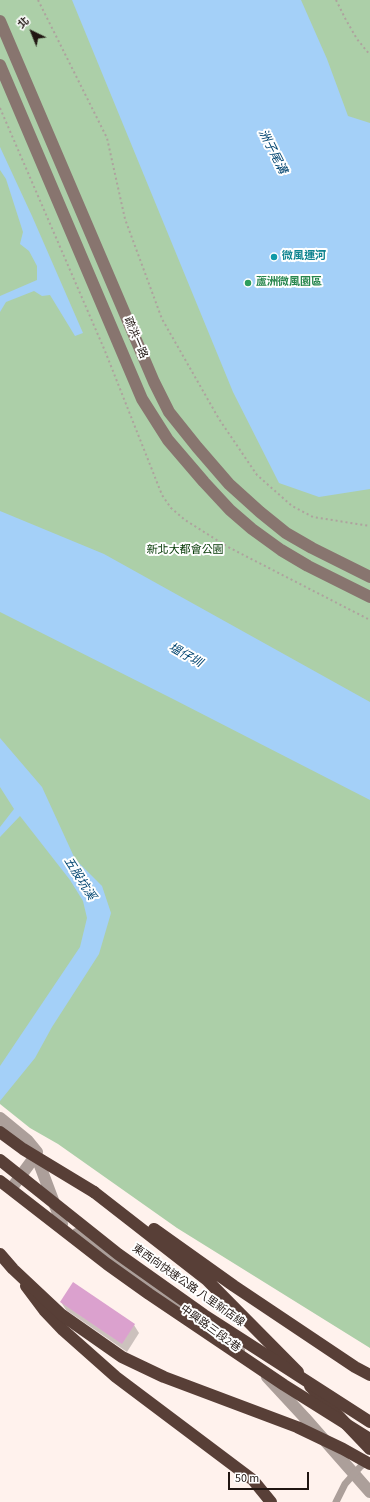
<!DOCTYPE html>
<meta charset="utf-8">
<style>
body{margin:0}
#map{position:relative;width:370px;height:1502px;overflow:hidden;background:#fff2ed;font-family:"Source Sans 3","Noto Sans TC",sans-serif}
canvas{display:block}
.north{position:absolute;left:12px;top:12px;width:40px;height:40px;-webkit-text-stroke:3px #fff;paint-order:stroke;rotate:317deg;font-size:11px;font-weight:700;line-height:16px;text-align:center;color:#201612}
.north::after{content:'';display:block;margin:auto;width:14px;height:18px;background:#201612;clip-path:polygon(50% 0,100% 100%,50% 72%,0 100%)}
.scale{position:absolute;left:228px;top:1472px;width:81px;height:18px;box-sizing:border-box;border:2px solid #201612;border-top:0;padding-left:5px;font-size:12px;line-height:14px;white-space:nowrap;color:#201612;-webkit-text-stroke:3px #fff;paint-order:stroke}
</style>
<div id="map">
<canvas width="370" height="1502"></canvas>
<div class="north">北</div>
<div class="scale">50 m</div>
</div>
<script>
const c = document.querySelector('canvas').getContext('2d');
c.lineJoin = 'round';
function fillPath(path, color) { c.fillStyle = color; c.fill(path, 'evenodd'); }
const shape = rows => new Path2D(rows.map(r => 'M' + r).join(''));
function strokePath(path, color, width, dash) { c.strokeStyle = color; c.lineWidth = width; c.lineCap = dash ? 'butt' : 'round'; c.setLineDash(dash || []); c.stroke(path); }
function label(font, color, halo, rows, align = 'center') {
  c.font = font + ' "Source Sans 3","Noto Sans TC",sans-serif'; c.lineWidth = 4; c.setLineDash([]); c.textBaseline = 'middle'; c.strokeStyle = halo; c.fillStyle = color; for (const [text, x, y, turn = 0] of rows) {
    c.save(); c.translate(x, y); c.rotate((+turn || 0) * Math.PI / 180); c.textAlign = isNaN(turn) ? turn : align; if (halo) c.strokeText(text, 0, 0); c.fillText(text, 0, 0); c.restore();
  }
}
const green = shape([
 [0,0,370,0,370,1348,177,1228,58,1144,30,1128,0,1104]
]);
const water = shape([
 [72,0,301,0,327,59,348,116,370,123,370,489,319,497,279,483,233,392],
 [0,147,32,216,83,333,75,336,50,295,42,296,34,291,6,302,0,312,0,296,37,280,37,266,29,251,20,244,23,232,6,179,0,170],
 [0,511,104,554,370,702,370,800,173,699,0,612],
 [0,738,42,787,75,859,102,886,111,913,99,954,52,1027,35,1058,0,1101,0,1066,80,947,87,918,83,901,70,880,20,816,0,837,0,827,14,809,0,787]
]);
const shadow = shape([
 [61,1302,134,1325,139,1333,127,1352,66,1310]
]);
const building = shape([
 [73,1282,135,1324,122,1344,60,1302]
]);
const path = shape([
 [38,0,107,138,125,219,162,319,219,419,257,475,292,506,313,517,370,526],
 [336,0,346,20,357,39,370,55],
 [0,108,105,351,162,495,171,508,185,520,228,547,370,620]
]);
const street = shape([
 [0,1118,28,1141,37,1152,36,1155,62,1224],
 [14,1185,36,1155],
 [77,1234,176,1305,226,1338,239,1350],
 [267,1377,305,1418,370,1492]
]);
const secondary = shape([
 [0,21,154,382,169,412,197,447,229,484,260,512,286,533,312,548,370,577],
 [0,65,142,399,168,440,204,482,230,510,252,529,281,550,308,566,370,597]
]);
const highway = shape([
 [94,1192,207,1280,298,1372],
 [154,1229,234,1286,355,1367,370,1375],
 [26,1286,44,1310,63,1330,116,1377,253,1480,271,1502],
 [310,1386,370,1449]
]);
const laneBridge = shape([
 [336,1502,345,1484,361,1466,368,1462]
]);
const highwayBridge = shape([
 [0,1132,23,1149,94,1192],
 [0,1160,118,1254,204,1315,370,1422],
 [0,1181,107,1264,149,1294,284,1385,370,1439],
 [0,1254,13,1269,62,1315,122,1357,164,1377,297,1427,343,1449,370,1464]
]);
const markers = [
 [274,257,4,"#0f9aa8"],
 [248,283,4,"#2e9e5b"]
];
const cultureNames = [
 ["微風運河",282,257]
];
const leisureNames = [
 ["蘆洲微風園區",256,283]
];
const streetNames = [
 ["疏洪一路",135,338,67],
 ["東西向快速公路 八里新店線",188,1286,35],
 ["中興路三段2巷",210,1329,36]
];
const parkNames = [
 ["新北大都會公園",185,551]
];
const waterNames = [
 ["洲子尾溝",272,152,63],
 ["塭仔圳",185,656,29],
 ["五股坑溪",79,879,58]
];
fillPath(green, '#accfa8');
fillPath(water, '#a4d0f8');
fillPath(shadow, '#0003');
fillPath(building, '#dba1ce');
strokePath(path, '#aea29e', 2, [2, 3]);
strokePath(street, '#ac9f9a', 12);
strokePath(secondary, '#88756f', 12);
strokePath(highway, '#583f37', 12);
strokePath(laneBridge, '#ac9f9a', 7);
strokePath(highwayBridge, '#583f37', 12);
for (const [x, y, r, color] of markers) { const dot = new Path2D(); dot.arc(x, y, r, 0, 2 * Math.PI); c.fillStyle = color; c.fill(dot); strokePath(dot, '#fff', 1.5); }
label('bold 11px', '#0d838f', '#fff', cultureNames, 'left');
label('bold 11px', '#27864d', '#fff', leisureNames, 'left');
label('11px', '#201612', '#fff', streetNames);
label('11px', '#033803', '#fff', parkNames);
label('italic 12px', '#004470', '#fff', waterNames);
</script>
